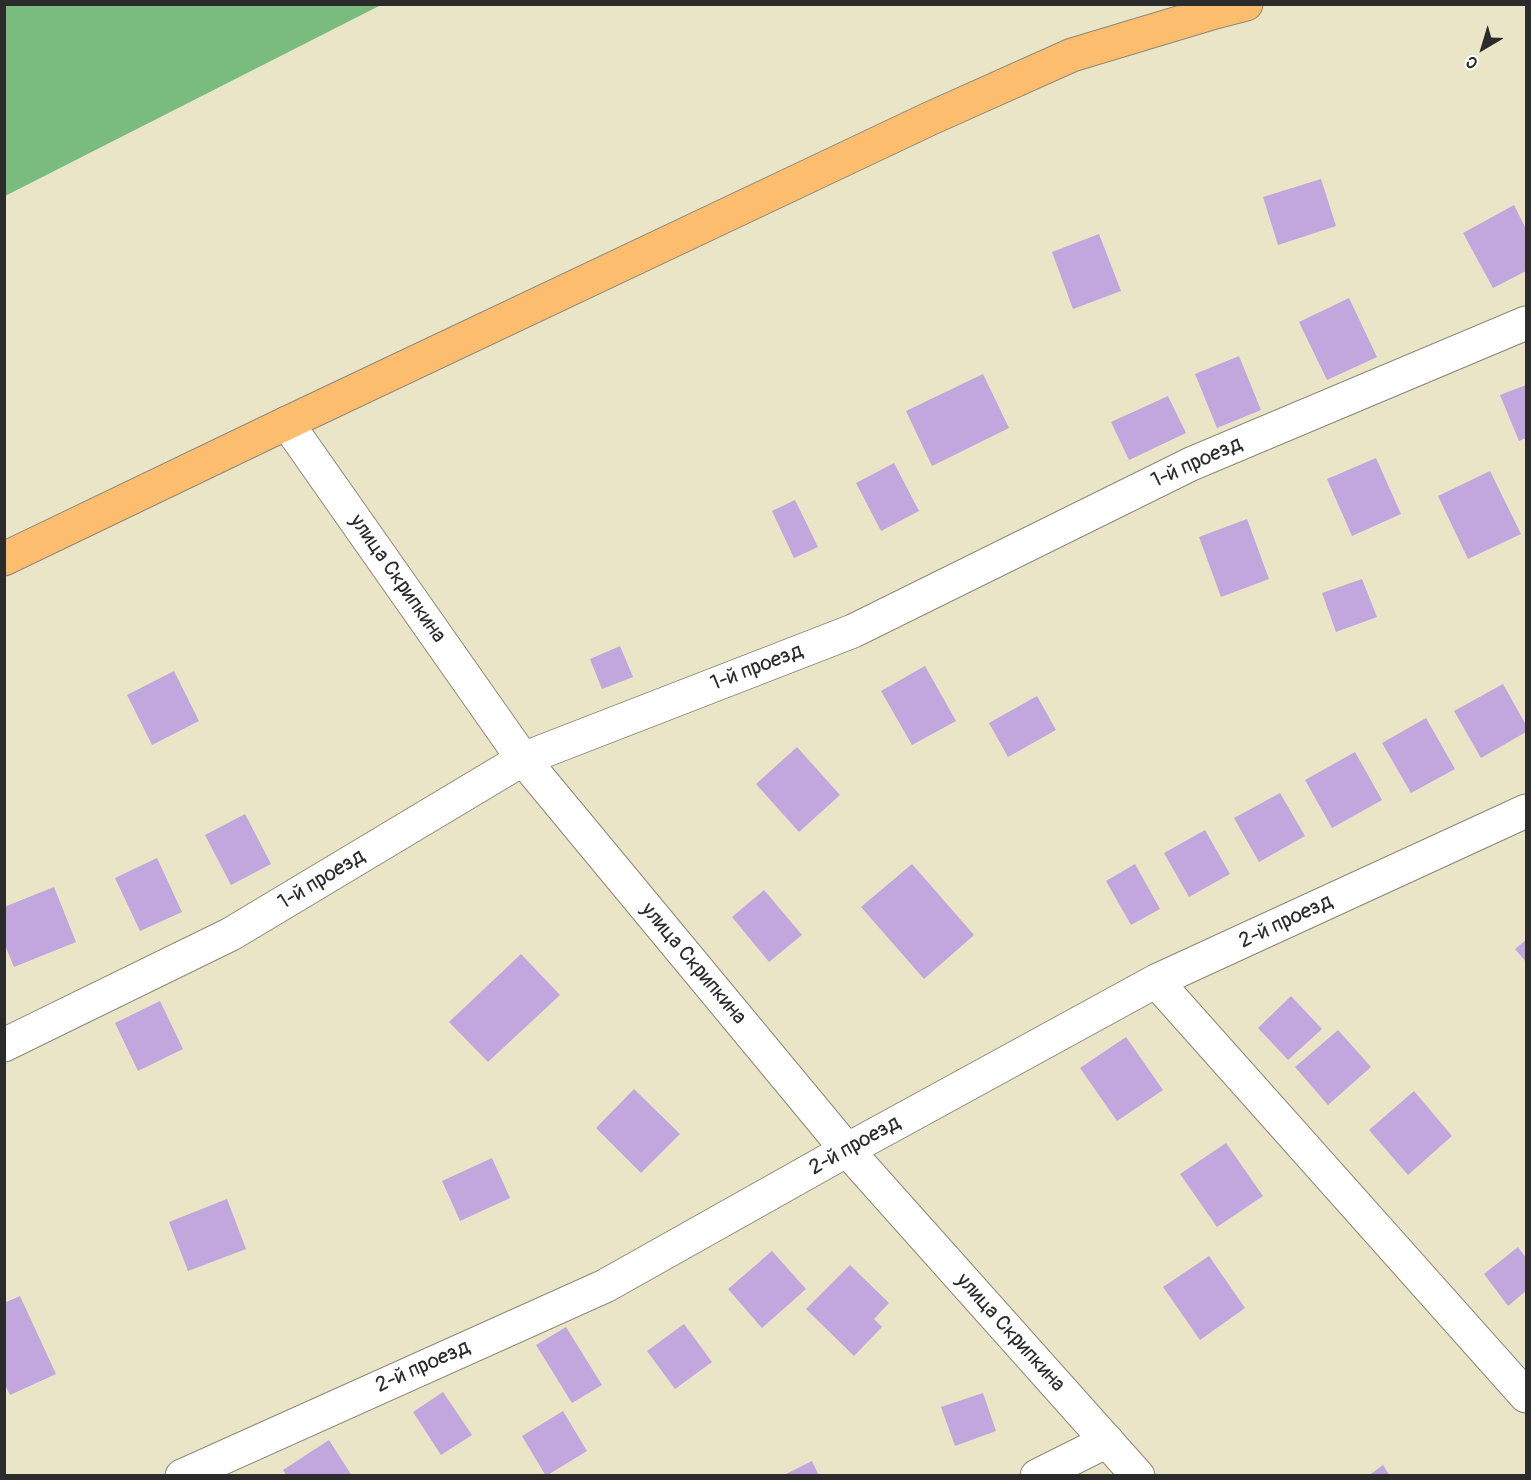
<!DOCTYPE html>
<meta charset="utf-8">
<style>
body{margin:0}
#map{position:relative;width:1531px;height:1480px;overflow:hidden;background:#ebe5c7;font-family:Pangolin,sans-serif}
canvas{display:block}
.frame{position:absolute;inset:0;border:6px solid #2b2b2b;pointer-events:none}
.north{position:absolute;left:1453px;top:18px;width:60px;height:60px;-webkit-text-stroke:4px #fff;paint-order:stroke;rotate:218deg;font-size:16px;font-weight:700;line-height:24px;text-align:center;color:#2b2b2b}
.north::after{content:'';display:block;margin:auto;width:21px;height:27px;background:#2b2b2b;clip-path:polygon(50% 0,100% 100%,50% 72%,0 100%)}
</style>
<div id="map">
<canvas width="1531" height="1480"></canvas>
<div class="frame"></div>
<div class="north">С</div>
</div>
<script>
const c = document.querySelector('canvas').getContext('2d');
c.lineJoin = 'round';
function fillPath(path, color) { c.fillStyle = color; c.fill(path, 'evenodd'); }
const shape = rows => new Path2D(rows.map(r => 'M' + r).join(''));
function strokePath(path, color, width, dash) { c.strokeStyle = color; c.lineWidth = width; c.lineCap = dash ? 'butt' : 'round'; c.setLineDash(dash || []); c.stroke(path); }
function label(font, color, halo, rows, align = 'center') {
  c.font = font + ' Pangolin,sans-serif'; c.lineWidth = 5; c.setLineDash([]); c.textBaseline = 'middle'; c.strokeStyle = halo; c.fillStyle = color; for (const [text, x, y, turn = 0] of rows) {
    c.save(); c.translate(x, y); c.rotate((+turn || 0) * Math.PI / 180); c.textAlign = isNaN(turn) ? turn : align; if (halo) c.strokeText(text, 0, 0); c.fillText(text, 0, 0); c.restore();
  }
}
const forest = shape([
 [5,4,381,4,381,5,5,196]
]);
const building = shape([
 [1321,179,1336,226,1278,245,1263,197],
 [1514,205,1526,229,1526,271,1493,288,1463,233],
 [1099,234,1121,291,1073,309,1052,252],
 [1349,298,1377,357,1327,380,1299,322],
 [1239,356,1261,410,1217,428,1195,374],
 [983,374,1009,428,932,466,906,411],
 [1526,385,1526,438,1519,441,1500,395],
 [1168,396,1186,433,1129,460,1111,422],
 [1376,458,1401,514,1352,536,1327,479],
 [894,463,919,511,881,531,856,483],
 [1490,471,1521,534,1468,559,1438,496],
 [795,500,818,547,794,558,772,511],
 [1247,519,1269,579,1221,597,1199,537],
 [1362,579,1377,617,1336,632,1322,593],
 [620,646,633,677,602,689,590,659],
 [925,666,956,721,912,745,881,691],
 [174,671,199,721,152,745,127,695],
 [1503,684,1526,725,1526,732,1481,758,1454,711],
 [1037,696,1056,730,1008,757,989,723],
 [1426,718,1455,769,1411,793,1382,743],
 [797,747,840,795,799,832,756,784],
 [1355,752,1382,800,1332,828,1305,780],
 [1280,793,1305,836,1259,862,1234,818],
 [245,814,271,864,231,885,205,835],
 [1205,830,1230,874,1189,897,1164,853],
 [157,858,182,912,140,931,115,878],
 [912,864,974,935,924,979,861,907],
 [1135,864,1160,909,1131,925,1106,881],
 [54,887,76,942,14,967,4,943,4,907],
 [764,890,802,935,769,962,732,917],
 [1526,940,1526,962,1515,949],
 [521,954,560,995,488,1062,449,1022],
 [1291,996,1322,1029,1288,1060,1258,1028],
 [160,1001,183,1049,138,1071,115,1023],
 [1338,1030,1371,1067,1328,1105,1295,1067],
 [1126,1037,1163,1090,1117,1121,1080,1068],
 [634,1089,680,1134,641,1173,596,1128],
 [1414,1091,1452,1136,1408,1175,1369,1130],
 [1226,1143,1263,1196,1217,1227,1180,1174],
 [492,1158,510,1198,460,1221,442,1181],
 [227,1199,246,1249,188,1271,169,1222],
 [1518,1247,1526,1258,1526,1291,1508,1306,1484,1274],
 [772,1251,806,1289,762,1328,728,1289],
 [1209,1256,1245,1308,1200,1340,1163,1287],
 [850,1265,889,1303,874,1319,882,1327,854,1356,806,1309],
 [20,1296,56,1374,10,1395,4,1383,4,1303],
 [684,1324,712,1362,675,1389,647,1351],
 [566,1327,602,1385,572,1403,536,1345],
 [443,1392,472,1435,441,1455,413,1412],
 [983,1393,996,1431,955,1446,941,1407],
 [563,1411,587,1451,546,1476,522,1436],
 [329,1440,352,1476,287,1476,283,1470],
 [812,1461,819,1476,782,1476],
 [1383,1465,1390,1476,1368,1476]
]);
const minor = shape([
 [1156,981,1526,1396],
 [4,1045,231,934,523,759,853,631,1191,464,1526,323],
 [182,1476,605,1286,847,1150,1156,981,1526,811],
 [1037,1476,1107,1441]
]);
const tertiary = shape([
 [287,423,523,759,847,1150,1138,1476]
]);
const primary = shape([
 [4,559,287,423,929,119,1072,55,1215,12,1246,4]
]);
const streetNames = [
 ["1-й проезд",1197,463,-24],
 ["улица Скрипкина",397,579,55],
 ["1-й проезд",757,668,-21],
 ["1-й проезд",322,880,-31],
 ["2-й проезд",1286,922,-25],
 ["улица Скрипкина",693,964,50],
 ["2-й проезд",855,1146,-29],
 ["улица Скрипкина",1010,1333,48],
 ["2-й проезд",423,1367,-24]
];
fillPath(forest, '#7abc7d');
fillPath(building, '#c2a6de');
strokePath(minor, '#8b8879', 35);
strokePath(tertiary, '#8b8879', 35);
strokePath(primary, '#8b8879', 35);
strokePath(minor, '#fff', 33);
strokePath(tertiary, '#fff', 33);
strokePath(primary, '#fcbd6f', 33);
label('21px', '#2b2b2b', '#fff', streetNames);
</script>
